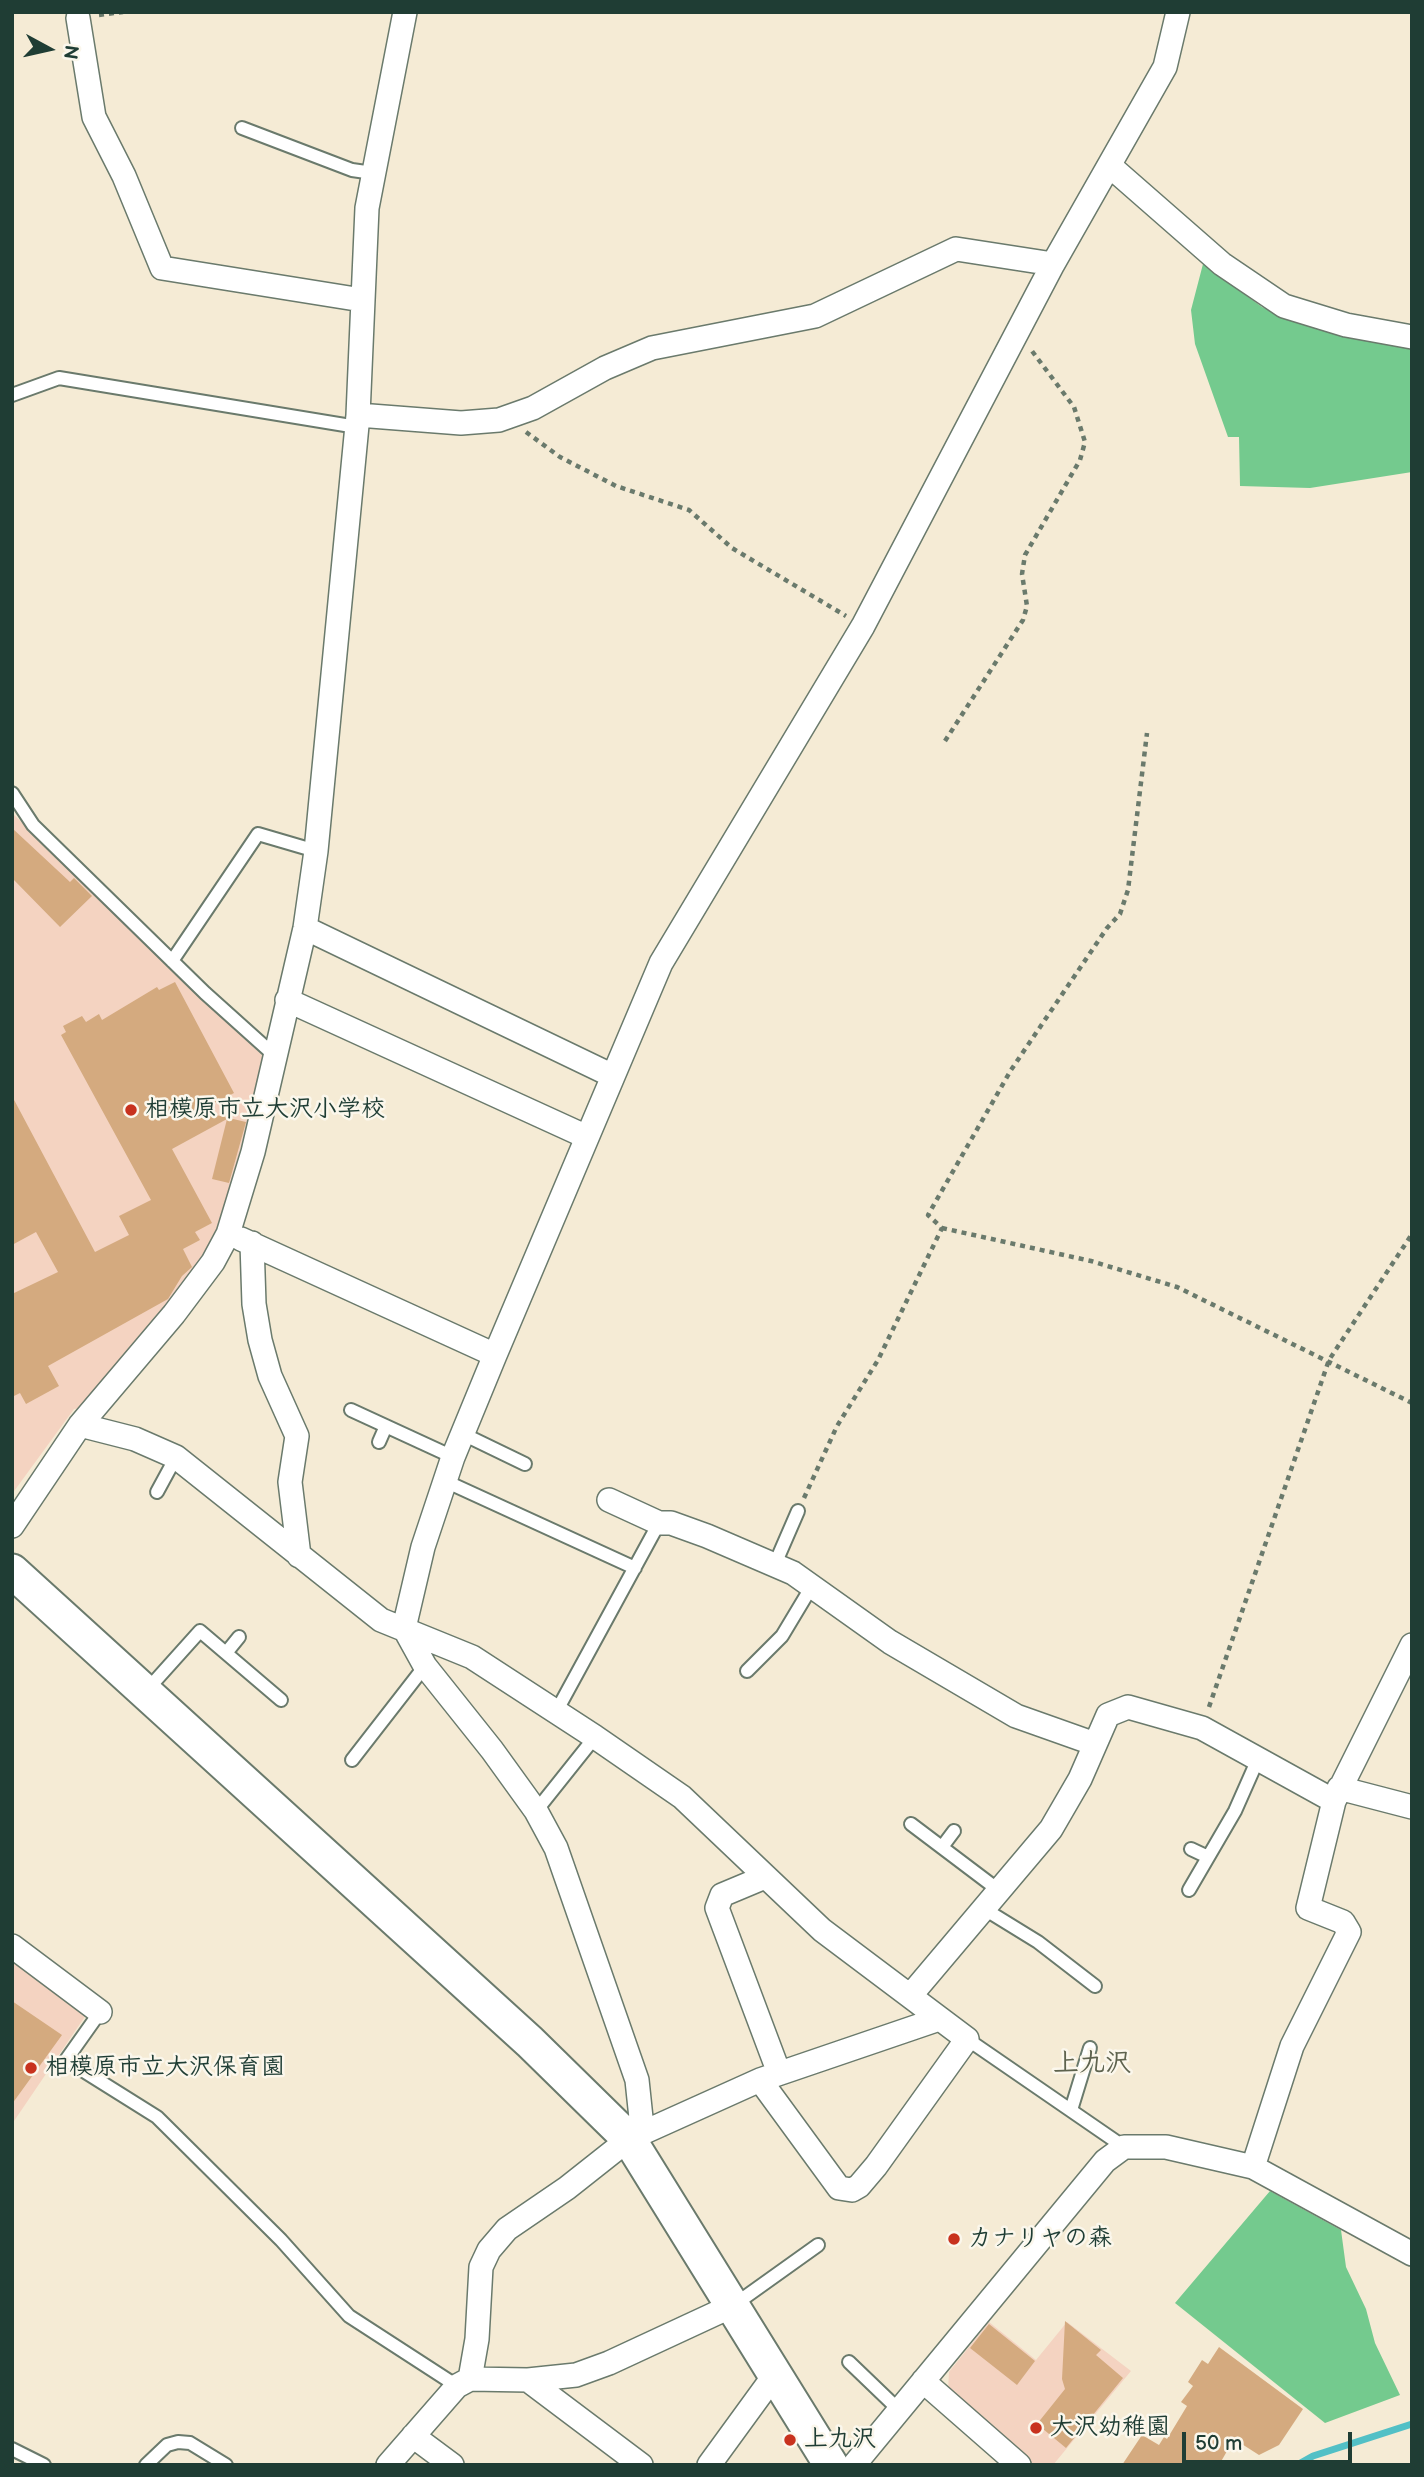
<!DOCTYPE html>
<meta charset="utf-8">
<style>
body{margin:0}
#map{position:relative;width:1424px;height:2477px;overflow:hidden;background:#f5ebd5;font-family:"Balsamiq Sans",sans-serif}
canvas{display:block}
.frame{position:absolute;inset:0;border:14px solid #1f3d34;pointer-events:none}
.north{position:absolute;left:14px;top:14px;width:70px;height:70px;-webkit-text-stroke:5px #fbf7ec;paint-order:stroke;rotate:98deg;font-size:19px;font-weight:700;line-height:28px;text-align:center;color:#1f3d34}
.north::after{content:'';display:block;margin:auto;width:24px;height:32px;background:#1f3d34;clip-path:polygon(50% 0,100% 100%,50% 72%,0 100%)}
.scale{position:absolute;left:1182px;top:2432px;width:170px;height:32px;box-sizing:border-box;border:4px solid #1f3d34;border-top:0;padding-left:9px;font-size:21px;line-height:24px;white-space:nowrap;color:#1f3d34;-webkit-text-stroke:5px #fbf7ec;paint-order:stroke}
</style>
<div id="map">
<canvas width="1424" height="2477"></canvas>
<div class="frame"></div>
<div class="north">N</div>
<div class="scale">50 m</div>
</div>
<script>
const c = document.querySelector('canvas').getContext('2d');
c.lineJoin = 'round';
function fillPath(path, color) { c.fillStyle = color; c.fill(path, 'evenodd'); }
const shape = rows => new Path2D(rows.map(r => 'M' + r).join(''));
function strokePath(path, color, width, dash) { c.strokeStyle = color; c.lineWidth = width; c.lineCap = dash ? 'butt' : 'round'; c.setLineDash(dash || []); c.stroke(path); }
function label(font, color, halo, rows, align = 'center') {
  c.font = font + ' "Balsamiq Sans","Klee One",sans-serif'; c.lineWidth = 5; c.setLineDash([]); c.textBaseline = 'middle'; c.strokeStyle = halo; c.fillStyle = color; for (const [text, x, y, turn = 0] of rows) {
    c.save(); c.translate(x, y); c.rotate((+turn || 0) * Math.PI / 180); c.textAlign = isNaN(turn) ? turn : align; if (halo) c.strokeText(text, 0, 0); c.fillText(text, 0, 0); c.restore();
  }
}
const built = shape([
 [12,813,263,1056,224,1216,205,1254,177,1295,81,1408,74,1409,12,1494],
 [12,1956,88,2012,12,2124],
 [989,2322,1036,2360,1067,2322,1131,2371,1053,2465,1029,2465,948,2392,949,2372]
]);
const green = shape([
 [1203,264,1262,307,1295,322,1412,346,1412,472,1310,488,1240,486,1239,437,1228,437,1195,344,1191,310],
 [1270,2191,1341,2230,1346,2267,1366,2309,1375,2343,1400,2395,1325,2423,1175,2303]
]);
const stream = shape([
 [1297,2465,1313,2456,1412,2424]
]);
const building = shape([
 [12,828,70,882,74,878,92,896,60,927,12,878],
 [175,982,234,1093,199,1111,246,1122,229,1183,212,1179,227,1119,172,1149,212,1223,195,1232,200,1240,183,1249,192,1267,182,1276,168,1299,48,1366,59,1386,26,1404,20,1393,12,1397,12,1294,58,1272,36,1232,12,1245,12,1096,95,1252,129,1235,119,1216,151,1200,61,1035,66,1032,63,1026,82,1016,86,1022,99,1014,102,1020,157,987,159,990],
 [12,2001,62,2035,12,2104],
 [1065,2321,1101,2350,1096,2355,1123,2378,1066,2448,1037,2424,1065,2389,1062,2379],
 [989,2324,1035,2361,1017,2385,970,2348],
 [1219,2347,1303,2409,1279,2445,1259,2455,1234,2439,1219,2465,1122,2465,1142,2435,1159,2445,1164,2437,1167,2439,1187,2406,1181,2402,1193,2386,1188,2382,1202,2360,1208,2364]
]);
const path = shape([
 [99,15,123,12],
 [526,432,560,457,616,486,689,510,732,548,846,616],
 [945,741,1023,620,1027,606,1022,574,1025,555,1080,460,1085,442,1074,407,1032,351],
 [942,1228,1091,1261,1177,1287,1412,1403],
 [804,1498,837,1426,878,1360,942,1228,928,1215,1011,1070,1107,928,1120,914,1128,890,1147,733],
 [1209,1707,1329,1360,1412,1234]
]);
const lane = shape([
 [242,128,352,170,373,173],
 [12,395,59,378,357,427],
 [12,793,33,825,205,993,274,1055],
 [172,961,258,834,316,851],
 [351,1410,453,1457],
 [463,1434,525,1464],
 [379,1442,386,1426],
 [445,1481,635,1568],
 [157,1492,176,1457],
 [775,1564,798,1511],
 [226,1653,239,1637],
 [747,1671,782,1636,812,1586],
 [147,1690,200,1631,281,1700],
 [556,1712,659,1523],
 [352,1760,425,1666],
 [536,1811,595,1737],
 [911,1824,1001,1892],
 [942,1847,954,1831],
 [1191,1849,1208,1857],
 [1189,1890,1235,1811,1258,1759],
 [986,1910,1038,1942,1095,1986],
 [100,2012,66,2060,157,2117,281,2240,349,2316,457,2386],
 [967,2039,1124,2147],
 [1071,2110,1090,2048],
 [734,2305,818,2245],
 [849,2362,899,2410],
 [12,2449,44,2465],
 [146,2465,167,2445,178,2442,190,2443,226,2465]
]);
const street = shape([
 [78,18,94,117,124,176,162,268,362,300],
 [1110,166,1222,264,1284,306,1346,325,1412,337],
 [358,415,461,423,499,420,533,408,605,368,652,348,815,316,956,249,1053,264],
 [305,928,613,1076],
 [287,1000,587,1137],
 [241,1239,495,1355],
 [252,1243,254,1304,260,1340,270,1376,297,1436,290,1482,299,1556],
 [80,1425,135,1439,176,1457,381,1620,472,1657,595,1737,682,1797,822,1930,967,2039,876,2166,859,2186,852,2190,839,2188,760,2080],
 [609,1500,659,1523,671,1523,707,1536,793,1573,890,1642,1016,1716,1095,1744],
 [12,1526,80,1425,174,1314,213,1262,228,1234,253,1152,305,928,316,851,358,415,367,208,405,12],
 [1339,1788,1412,1807],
 [765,1877,722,1895,717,1908,779,2073],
 [12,1946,100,2012],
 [910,1996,1051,1829,1080,1779,1108,1715,1128,1707,1202,1728,1334,1801],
 [629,2139,760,2080,939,2019],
 [1253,2167,1292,2046,1349,1932,1343,1922,1308,1908,1334,1801,1412,1645],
 [470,2379,477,2339,481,2267,489,2250,507,2229,567,2188,629,2139,641,2118,637,2080,556,1848,536,1811,492,1750,425,1666,404,1628,423,1547,453,1457,495,1355,661,963,863,626,1053,264,1165,67,1178,12],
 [528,2380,641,2465],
 [923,2381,1019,2465],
 [413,2436,452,2465],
 [388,2465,457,2386,470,2379,528,2380,576,2375,609,2363,734,2305],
 [709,2465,776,2373],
 [854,2465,1105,2161,1124,2147,1166,2147,1253,2167,1412,2254]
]);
const secondary = shape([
 [12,1571,530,2042,629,2139,831,2465]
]);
const markers = [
 [131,1110,7,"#c8321e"],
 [31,2068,7,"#c8321e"],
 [954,2239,7,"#c8321e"],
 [1036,2428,7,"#c8321e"],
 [790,2440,7,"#c8321e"]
];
const poiNames = [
 ["相模原市立大沢小学校",145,1110],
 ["相模原市立大沢保育園",45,2068],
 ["カナリヤの森",968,2239],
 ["大沢幼稚園",1050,2428],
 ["上九沢",804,2440]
];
const neighbourhoodNames = [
 ["上九沢",1092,2064]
];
fillPath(built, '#f4d3c1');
fillPath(green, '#74ca8e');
strokePath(stream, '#52c0c6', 7);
fillPath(building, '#d4aa7f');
strokePath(lane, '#6a7a6c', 16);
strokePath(street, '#6a7a6c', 26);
strokePath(secondary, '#6a7a6c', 37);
strokePath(path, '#6a7a6c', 4.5, [5, 5]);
strokePath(lane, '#fff', 12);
strokePath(street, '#fff', 23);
strokePath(secondary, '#fff', 33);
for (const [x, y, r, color] of markers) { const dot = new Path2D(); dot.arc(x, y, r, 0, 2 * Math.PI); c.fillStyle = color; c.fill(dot); strokePath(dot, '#fbf7ec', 2.5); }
label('bold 24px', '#1f3d34', '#fbf7ec', poiNames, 'left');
label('bold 26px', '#5e634e', '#fbf7ec', neighbourhoodNames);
</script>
